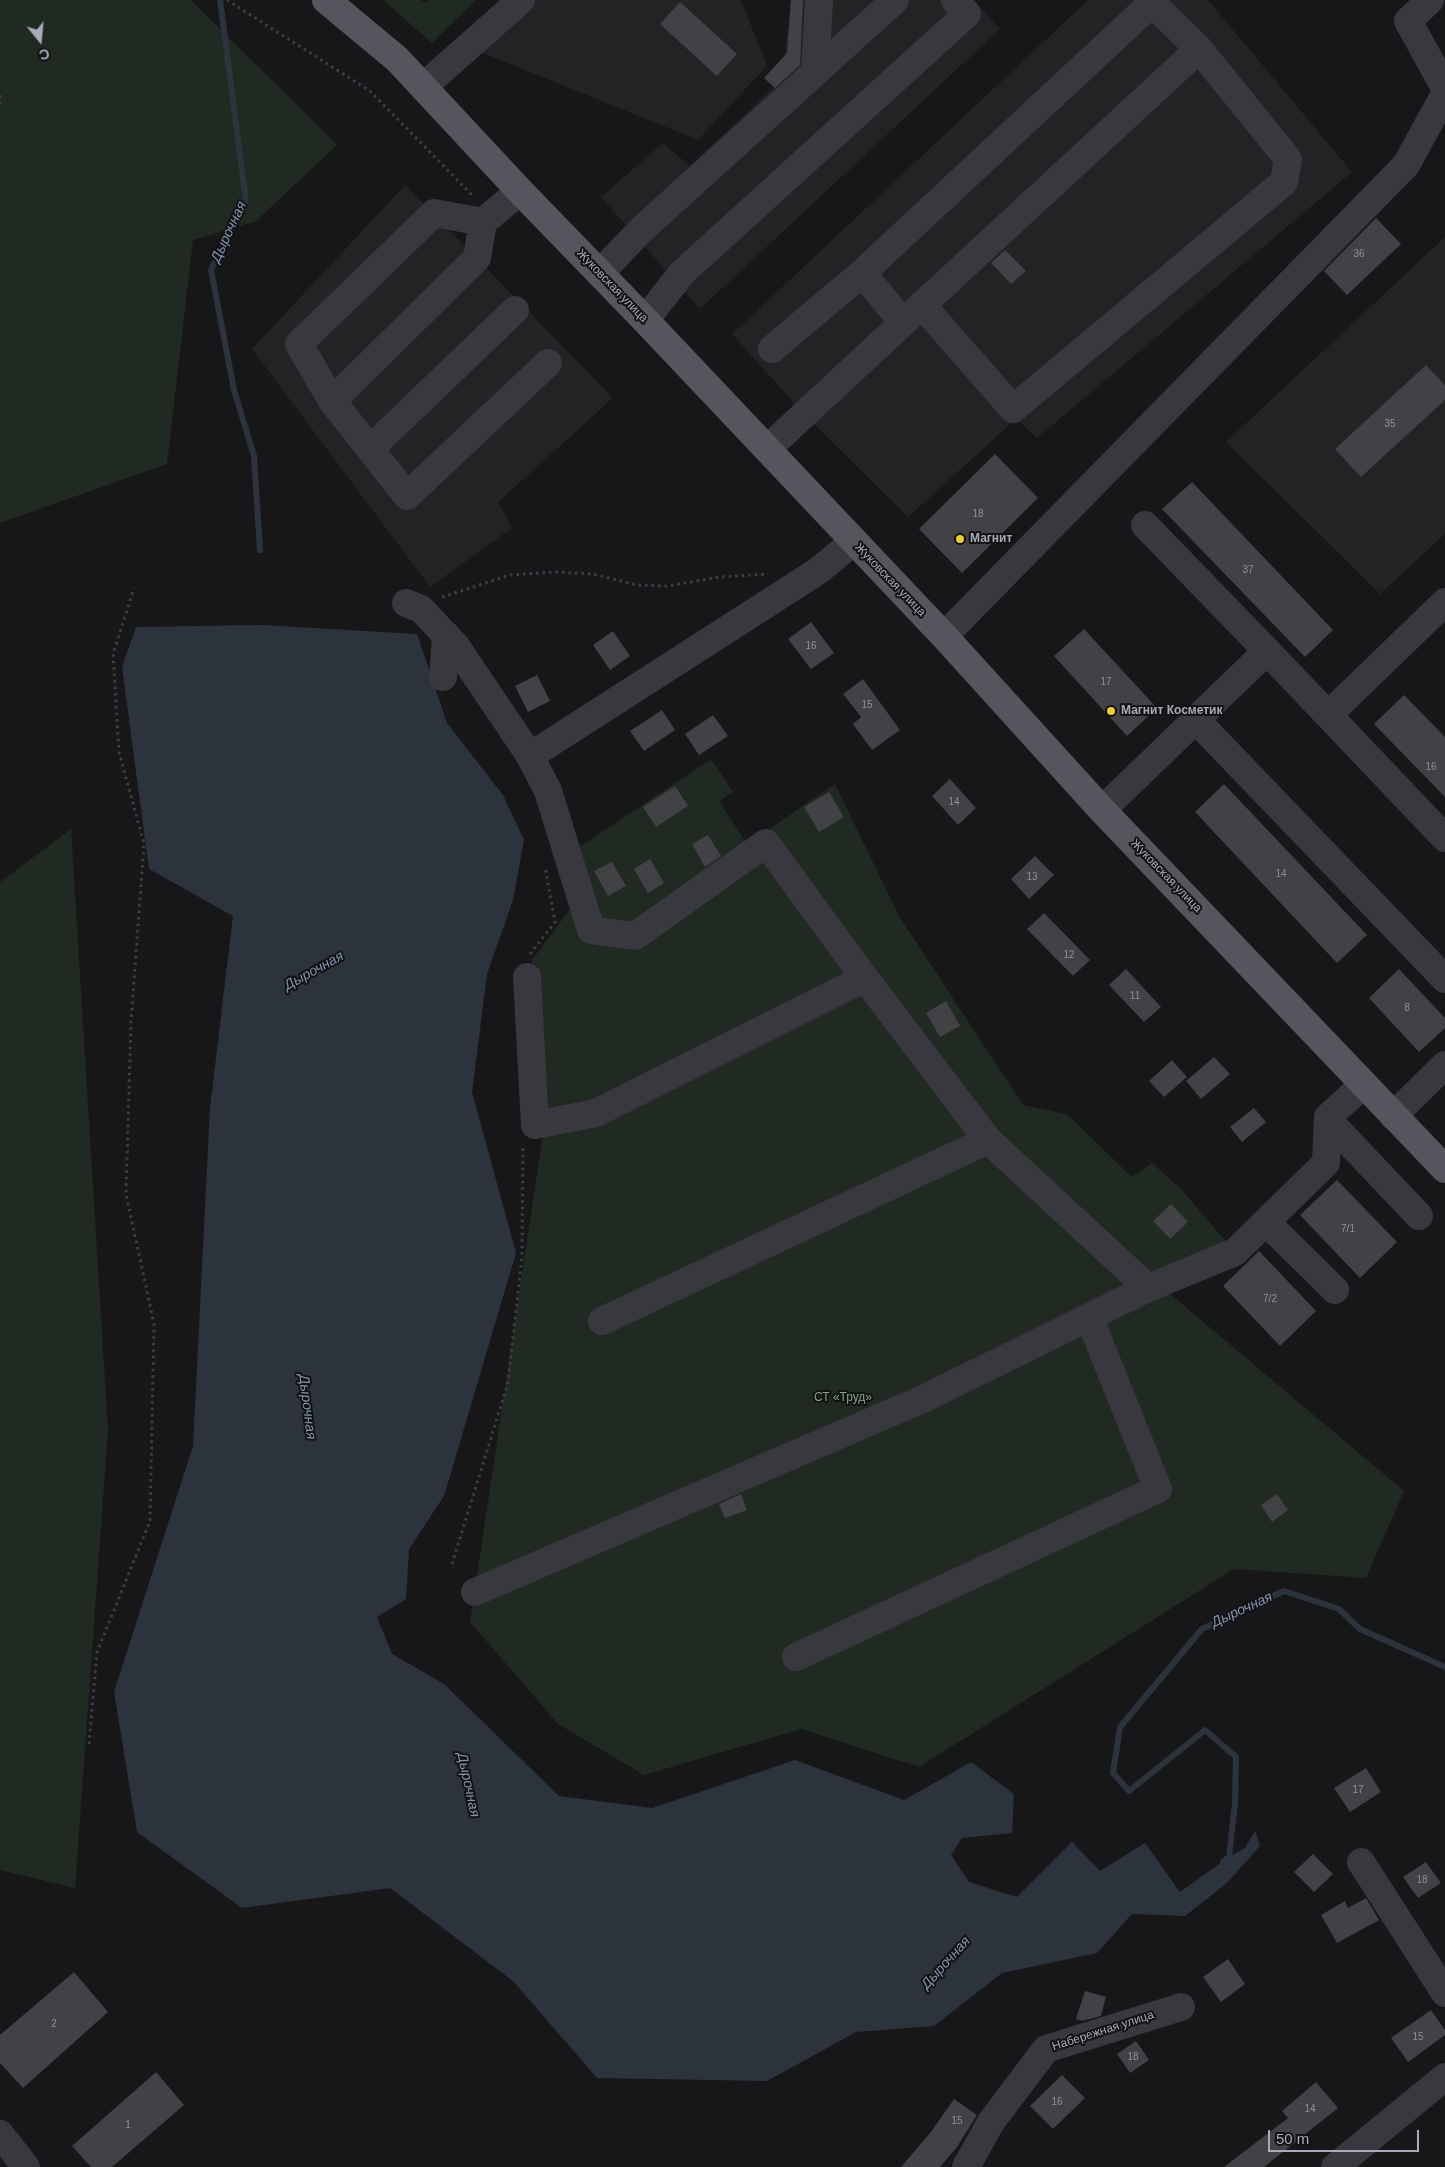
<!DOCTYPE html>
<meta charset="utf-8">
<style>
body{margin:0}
#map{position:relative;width:1445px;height:2167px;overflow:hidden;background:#171719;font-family:Arial,sans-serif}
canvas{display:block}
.north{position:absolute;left:15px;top:15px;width:50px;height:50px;-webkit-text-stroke:4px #121214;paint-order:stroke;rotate:163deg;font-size:14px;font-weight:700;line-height:20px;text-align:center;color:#a9acb8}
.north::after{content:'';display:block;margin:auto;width:18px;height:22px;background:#a9acb8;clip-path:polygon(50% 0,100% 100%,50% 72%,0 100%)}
.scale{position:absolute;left:1268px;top:2130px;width:151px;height:22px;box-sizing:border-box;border:2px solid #a9acb8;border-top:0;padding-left:6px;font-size:15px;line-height:18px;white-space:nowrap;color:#a9acb8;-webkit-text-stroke:4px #121214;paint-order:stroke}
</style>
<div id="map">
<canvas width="1445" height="2167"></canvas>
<div class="north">С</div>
<div class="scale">50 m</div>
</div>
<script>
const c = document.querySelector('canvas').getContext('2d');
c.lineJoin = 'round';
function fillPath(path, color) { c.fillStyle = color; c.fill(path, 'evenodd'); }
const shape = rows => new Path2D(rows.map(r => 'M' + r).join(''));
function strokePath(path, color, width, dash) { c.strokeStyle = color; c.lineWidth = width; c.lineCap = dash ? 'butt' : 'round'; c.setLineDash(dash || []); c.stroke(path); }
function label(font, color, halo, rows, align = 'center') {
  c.font = font + ' Arial,sans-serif'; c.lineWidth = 4; c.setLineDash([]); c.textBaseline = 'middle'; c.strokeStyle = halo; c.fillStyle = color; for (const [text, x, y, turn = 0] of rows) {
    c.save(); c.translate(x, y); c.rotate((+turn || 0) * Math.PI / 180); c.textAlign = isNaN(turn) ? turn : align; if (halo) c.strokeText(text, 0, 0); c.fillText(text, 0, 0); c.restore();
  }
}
const built = shape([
 [532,0,741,0,767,66,698,140,475,50],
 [791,0,974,0,1000,29,700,309,601,197,663,143,690,166,782,79],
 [1088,0,1208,0,1352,172,1037,438,1016,419,908,517,804,414,732,334],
 [405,185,613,398,498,502,512,528,430,587,252,349],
 [1445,237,1445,534,1380,594,1226,442]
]);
const green = shape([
 [0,0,191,0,337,145,256,221,193,240,167,464,0,523],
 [383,0,421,0,425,3,429,0,476,0,432,43],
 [711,759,733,792,719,801,747,844,835,784,899,916,1023,1105,1067,1114,1132,1177,1152,1163,1180,1188,1230,1246,1157,1283,1404,1491,1366,1578,1234,1569,919,1767,801,1729,644,1775,558,1724,470,1622,543,1134,532,960,588,885,576,849],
 [71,829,108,1430,75,1888,0,1870,0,882]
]);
const water = shape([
 [261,625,417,634,447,723,503,795,524,840,513,900,487,974,472,1092,516,1253,444,1496,409,1549,406,1599,377,1617,392,1654,444,1684,559,1796,652,1808,795,1760,904,1800,971,1762,1014,1794,1012,1833,962,1838,951,1855,969,1882,1017,1897,1072,1842,1100,1871,1145,1843,1180,1892,1229,1857,1245,1848,1255,1831,1260,1846,1227,1883,1185,1916,1132,1914,1097,1953,1002,1973,934,2026,856,2032,767,2081,597,2078,513,1981,390,1888,242,1908,137,1832,114,1692,193,1446,210,1108,233,916,149,869,122,667,136,627]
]);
const stream = shape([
 [220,0,246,201,211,270,234,390,254,456,260,550],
 [1223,1862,1229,1857,1235,1803,1236,1757,1205,1730,1129,1791,1113,1773,1120,1727,1202,1629,1284,1591,1339,1609,1360,1629,1445,1667]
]);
const building = shape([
 [791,0,803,0,800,65,775,88,764,78,787,53],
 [680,2,737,54,717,76,660,24],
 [1376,218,1401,244,1347,295,1324,271],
 [1005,250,1026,271,1011,284,991,263],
 [1426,365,1445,385,1445,400,1361,477,1335,449],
 [995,454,1038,498,962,573,919,529],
 [1192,482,1333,630,1305,657,1162,509],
 [811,622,834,653,811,669,788,639],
 [1084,629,1157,708,1127,736,1054,656],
 [613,631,630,656,610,670,593,645],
 [537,675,550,701,528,712,515,686],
 [863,679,900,730,872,750,853,724,861,717,843,694],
 [1404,695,1445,737,1445,797,1374,724],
 [662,710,675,730,644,751,630,731],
 [713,715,728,736,699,755,685,734],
 [950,779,976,808,958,825,932,796],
 [1224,784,1367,935,1337,963,1195,812],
 [675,786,688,806,656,827,643,807],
 [829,792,844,817,819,832,804,807],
 [708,835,721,856,705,867,692,844],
 [1035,856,1054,875,1029,899,1011,879],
 [650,859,664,883,648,893,634,869],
 [612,862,626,886,608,896,594,871],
 [1044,913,1090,960,1073,976,1027,929],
 [1126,969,1161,1007,1144,1022,1109,985],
 [1399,969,1445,1018,1445,1028,1419,1052,1369,998],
 [946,1001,960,1026,940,1037,926,1013],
 [1214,1057,1230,1074,1201,1099,1186,1081],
 [1172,1060,1187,1077,1164,1097,1149,1081],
 [1254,1108,1266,1122,1242,1142,1230,1127],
 [1337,1180,1397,1242,1360,1278,1300,1215],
 [1171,1204,1188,1222,1170,1239,1153,1221],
 [1259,1251,1316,1311,1280,1346,1223,1286],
 [741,1494,747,1510,725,1518,719,1504],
 [1277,1494,1288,1510,1272,1522,1261,1505],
 [1366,1768,1381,1792,1350,1812,1334,1788],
 [1313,1854,1333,1874,1314,1892,1294,1872],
 [1426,1862,1441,1883,1418,1898,1403,1877],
 [1366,1898,1379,1920,1337,1943,1321,1915,1345,1901,1348,1908],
 [1228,1959,1245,1984,1221,2002,1203,1977],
 [74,1972,108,2012,23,2088,0,2063,0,2035],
 [1085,1991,1106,1997,1101,2016,1082,2021,1076,2019],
 [1431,2010,1445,2030,1445,2035,1408,2062,1391,2038],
 [1136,2041,1149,2060,1130,2073,1117,2054],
 [156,2072,184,2105,112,2167,91,2167,72,2146],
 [1062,2075,1085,2098,1053,2129,1030,2106],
 [1316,2082,1338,2108,1264,2167,1224,2167,1288,2118,1282,2111],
 [954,2099,977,2115,957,2147,940,2167,901,2167,931,2132]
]);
const path = shape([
 [227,0,370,91,473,196],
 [0,95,0,108],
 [442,597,510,575,557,572,593,574,637,585,667,586,720,577,768,574],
 [530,954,555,922,545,867],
 [452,1564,508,1383,522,1256,523,1144],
 [89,1744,97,1652,150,1521,154,1324,126,1194,131,1022,144,844,119,752,113,654,134,588]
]);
const minor = shape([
 [1430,0,1408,21,1445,88],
 [815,72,819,0],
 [423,87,521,0],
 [483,222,434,213,299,344,332,401,477,258,483,222,520,191],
 [600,273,641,230,895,0],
 [862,273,1152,3,1199,49],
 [645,320,682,273,967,14,955,0],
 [772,349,862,273,903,322],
 [332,401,407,496,548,363],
 [370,449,515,310],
 [767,449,922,305,1199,49,1288,159,1284,182,1013,409,922,305],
 [1145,525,1267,651],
 [853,542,818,571,530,756,548,791,591,930,635,936,766,843,861,973,988,1140,1148,1288],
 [406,603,421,609,456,646,530,756],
 [944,636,1406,165,1445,94],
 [443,677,446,635],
 [1328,715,1445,838],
 [1196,720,1445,979],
 [1102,810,1267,651,1328,715,1445,602],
 [527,977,535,1125,596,1113,865,978],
 [1393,1116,1445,1065],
 [1328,1120,1419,1216],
 [1266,1222,1335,1290],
 [602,1321,988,1140],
 [475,1592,923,1399,1148,1288,1235,1252,1326,1163,1328,1117,1364,1084],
 [796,1657,1158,1489,1089,1317],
 [1361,1862,1445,1993],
 [0,2134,26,2167],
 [966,2167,991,2122,1046,2049,1181,2007],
 [1335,2167,1445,2077]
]);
const major = shape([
 [326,0,397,59,520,191,645,320,944,636,1102,810,1445,1169]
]);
const markers = [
 [960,539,5,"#edcd3b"],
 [1111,711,5,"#edcd3b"]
];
const numberNames = [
 ["36",1359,254],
 ["35",1390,424],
 ["18",978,514],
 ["37",1248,570],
 ["16",811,646],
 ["17",1106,682],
 ["15",867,705],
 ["16",1431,767],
 ["14",954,802],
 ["14",1281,874],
 ["13",1032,877],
 ["12",1069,955],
 ["11",1135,996],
 ["8",1407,1008],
 ["7/1",1348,1229],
 ["7/2",1270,1299],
 ["17",1358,1790],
 ["18",1422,1880],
 ["2",54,2024],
 ["15",1418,2037],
 ["18",1133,2057],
 ["16",1057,2102],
 ["14",1310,2109],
 ["15",957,2121],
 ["1",128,2125]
];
const streetNames = [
 ["Жуковская улица",612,286,46],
 ["Жуковская улица",890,580,46],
 ["Жуковская улица",1166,876,46],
 ["Набережная улица",1103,2031,-18]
];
const poiNames = [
 ["Магнит",970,539],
 ["Магнит Косметик",1121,711]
];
const parkNames = [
 ["СТ «Труд»",843,1398]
];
const waterNames = [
 ["Дырочная",229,232,-65],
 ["Дырочная",314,971,-29],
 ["Дырочная",307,1407,83],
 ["Дырочная",1242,1610,-25],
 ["Дырочная",468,1785,78],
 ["Дырочная",946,1963,-48]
];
fillPath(built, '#232326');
fillPath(green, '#212923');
fillPath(water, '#2d333c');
strokePath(stream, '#2d333c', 6);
fillPath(building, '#414146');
strokePath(path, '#3e3f45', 3, [2.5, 4]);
strokePath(minor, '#38383e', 28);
strokePath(major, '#54555d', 28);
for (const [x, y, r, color] of markers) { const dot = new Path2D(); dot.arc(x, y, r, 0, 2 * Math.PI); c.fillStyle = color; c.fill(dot); strokePath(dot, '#121214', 2); }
label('10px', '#8f919c', null, numberNames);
label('12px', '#a9acb8', '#121214', streetNames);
label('bold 12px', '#a9acb8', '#121214', poiNames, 'left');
label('12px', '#81a388', '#121214', parkNames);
label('italic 14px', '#8294b2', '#121214', waterNames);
</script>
